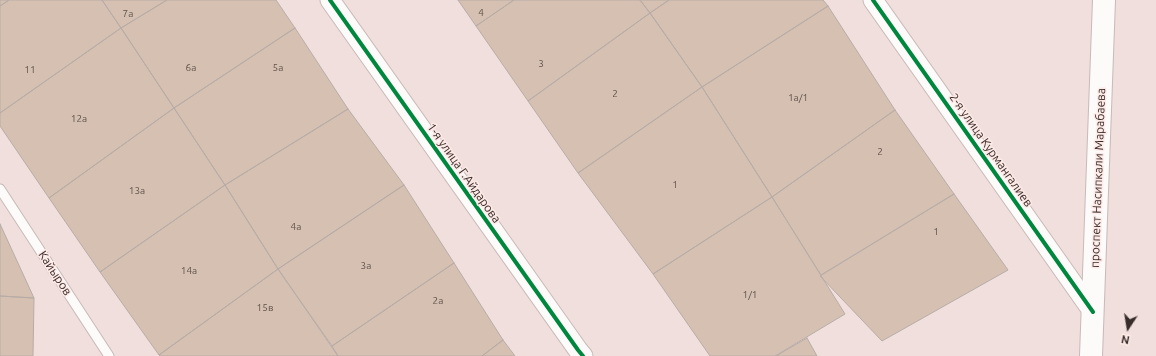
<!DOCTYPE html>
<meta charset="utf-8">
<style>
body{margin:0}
#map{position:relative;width:1156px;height:356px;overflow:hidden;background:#f0dfdc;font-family:Ubuntu,sans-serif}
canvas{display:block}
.north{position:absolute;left:1108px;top:308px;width:40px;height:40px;-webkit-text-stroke:3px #fdeae6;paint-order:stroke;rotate:192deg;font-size:11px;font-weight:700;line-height:16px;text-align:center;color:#392d2b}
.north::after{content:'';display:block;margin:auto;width:14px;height:18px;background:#392d2b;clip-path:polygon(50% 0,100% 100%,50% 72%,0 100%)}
</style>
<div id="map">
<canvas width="1156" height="356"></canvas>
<div class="north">N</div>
</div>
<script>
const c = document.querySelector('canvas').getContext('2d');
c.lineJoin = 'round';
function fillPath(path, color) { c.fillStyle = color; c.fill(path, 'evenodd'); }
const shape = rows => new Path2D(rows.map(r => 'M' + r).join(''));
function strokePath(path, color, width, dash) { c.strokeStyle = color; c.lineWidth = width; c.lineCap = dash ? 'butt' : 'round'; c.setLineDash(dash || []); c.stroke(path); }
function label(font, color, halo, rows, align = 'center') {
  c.font = font + ' Ubuntu,sans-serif'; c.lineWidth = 3; c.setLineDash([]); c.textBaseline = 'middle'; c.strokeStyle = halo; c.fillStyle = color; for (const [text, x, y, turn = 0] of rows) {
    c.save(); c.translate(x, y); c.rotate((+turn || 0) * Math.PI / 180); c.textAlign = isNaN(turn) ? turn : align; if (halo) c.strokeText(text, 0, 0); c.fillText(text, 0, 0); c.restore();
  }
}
const building = shape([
 [0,0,9,0,0,6,0,0],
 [9,0,102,0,121,28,0,113,0,6,9,0],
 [102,0,167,0,121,28,102,0],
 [167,0,276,0,295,28,174,108,121,28,167,0],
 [458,0,514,0,476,26,458,0],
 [514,0,640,0,650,13,528,101,476,26,514,0],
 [640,0,669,0,650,13,640,0],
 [669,0,823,0,828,6,702,87,650,13,669,0],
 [828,6,895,110,772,197,702,87,828,6],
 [650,13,702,87,578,173,528,101,650,13],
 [121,28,174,108,49,198,0,126,0,113,121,28],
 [295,28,348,109,225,185,174,108,295,28],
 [702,87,772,197,653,274,578,173,702,87],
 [174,108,225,185,100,272,49,198,174,108],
 [348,109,404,185,278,269,225,185,348,109],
 [895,110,954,194,821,275,772,197,895,110],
 [225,185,278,269,159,355,100,272,225,185],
 [404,185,454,263,332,346,278,269,404,185],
 [954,194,1008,270,882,341,820,276,954,194],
 [772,197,845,314,775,356,710,356,653,274,772,197],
 [0,224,34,298,0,296,0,224],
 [454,263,503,340,482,356,338,356,332,346,454,263],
 [278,269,338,356,160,356,159,355,278,269],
 [0,296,34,298,33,356,0,356,0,296],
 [807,338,817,356,776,356,807,338],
 [503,340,515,356,482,356,503,340]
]);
const service = shape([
 [0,189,109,356]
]);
const minor = shape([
 [330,0,578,350,583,356],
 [873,0,1093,312]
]);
const secondary = shape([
 [1091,356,1104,0]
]);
const cycleway = shape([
 [330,0,578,350,583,356],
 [873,0,1093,312]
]);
const numberNames = [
 ["4",481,13],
 ["7а",128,14],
 ["3",541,64],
 ["6а",191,68],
 ["5а",278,68],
 ["11",30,70],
 ["2",615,94],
 ["1а/1",798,98],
 ["12а",79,119],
 ["2",880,152],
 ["1",675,185],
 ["13а",137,191],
 ["4а",296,227],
 ["1",936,232],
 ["3а",366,266],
 ["14а",189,271],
 ["1/1",750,295],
 ["2а",438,301],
 ["15в",265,308]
];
const streetNames = [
 ["2-я улица Курмангалиев",991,150,55],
 ["1-я улица Г.Айдарова",464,173,55],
 ["проспект Насипкали Марабаева",1098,178,-88],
 ["Кайыров",55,273,57]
];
fillPath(building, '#d6c0b1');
strokePath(building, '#b7aca7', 1);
strokePath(service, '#c7bab8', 11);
strokePath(minor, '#c7bab8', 21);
strokePath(secondary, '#c7bab8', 24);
strokePath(service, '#fdfafa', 9);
strokePath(minor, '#fdfafa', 19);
strokePath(secondary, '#fdfafa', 22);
strokePath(cycleway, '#00873e', 4);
label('10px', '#60524c', null, numberNames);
label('12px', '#392d2b', '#fdeae6', streetNames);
</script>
